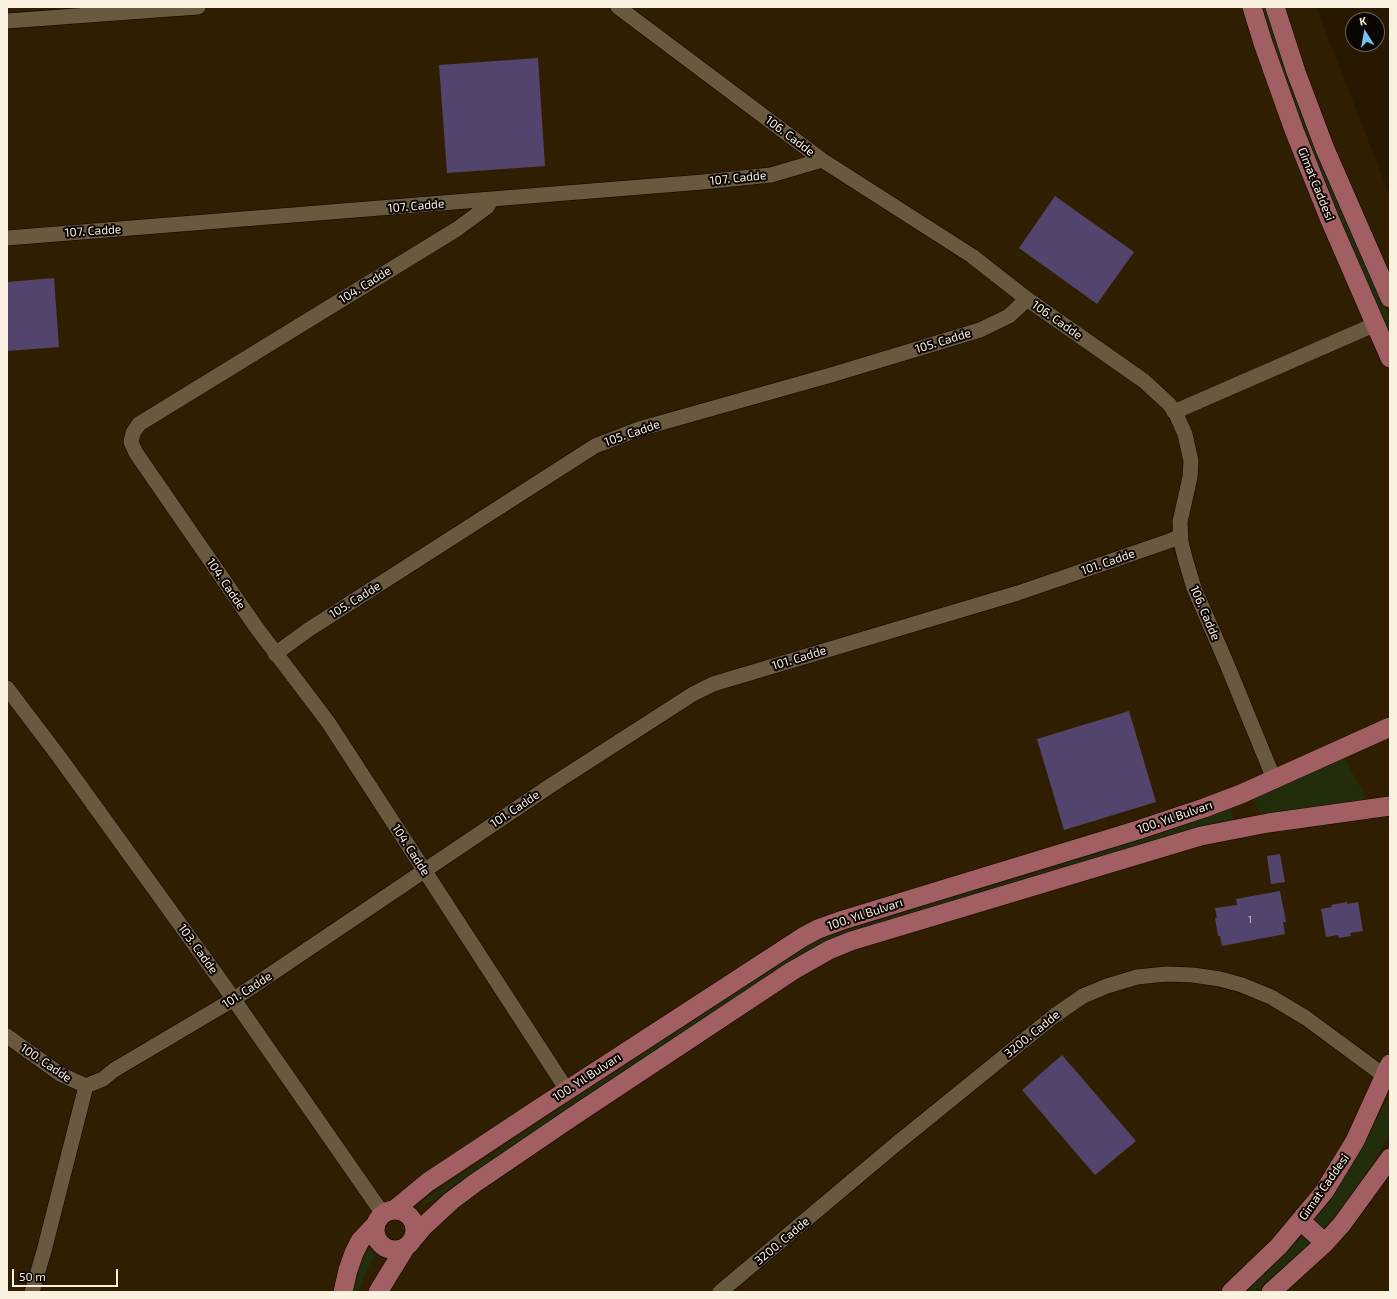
<!DOCTYPE html>
<meta charset="utf-8">
<style>
body{margin:0}
#map{position:relative;width:1397px;height:1299px;overflow:hidden;background:#271800;font-family:"Exo 2",sans-serif}
canvas{display:block}
.frame{position:absolute;inset:0;border:8px solid #f9f0e0;pointer-events:none}
.north{position:absolute;left:1345px;top:12px;width:40px;height:40px;box-sizing:border-box;background:#0b0501;border:1px solid #6a635a;border-radius:50%;rotate:349deg;font-size:11px;font-weight:700;line-height:16px;text-align:center;color:#f9f0e0}
.north::after{content:'';display:block;margin:auto;width:14px;height:18px;background:#71c1f4;clip-path:polygon(50% 0,100% 100%,50% 72%,0 100%)}
.scale{position:absolute;left:12px;top:1269px;width:106px;height:18px;box-sizing:border-box;border:2px solid #f9f0e0;border-top:0;padding-left:5px;font-size:12px;line-height:14px;white-space:nowrap;color:#f9f0e0;-webkit-text-stroke:3px #0b0501;paint-order:stroke}
</style>
<div id="map">
<canvas width="1397" height="1299"></canvas>
<div class="frame"></div>
<div class="north">K</div>
<div class="scale">50 m</div>
</div>
<script>
const c = document.querySelector('canvas').getContext('2d');
c.lineJoin = 'round';
function fillPath(path, color) { c.fillStyle = color; c.fill(path, 'evenodd'); }
const shape = rows => new Path2D(rows.map(r => 'M' + r).join(''));
function strokePath(path, color, width, dash) { c.strokeStyle = color; c.lineWidth = width; c.lineCap = dash ? 'butt' : 'round'; c.setLineDash(dash || []); c.stroke(path); }
function label(font, color, halo, rows, align = 'center') {
  c.font = font + ' "Exo 2",sans-serif'; c.lineWidth = 4; c.setLineDash([]); c.textBaseline = 'middle'; c.strokeStyle = halo; c.fillStyle = color; for (const [text, x, y, turn = 0] of rows) {
    c.save(); c.translate(x, y); c.rotate((+turn || 0) * Math.PI / 180); c.textAlign = isNaN(turn) ? turn : align; if (halo) c.strokeText(text, 0, 0); c.fillText(text, 0, 0); c.restore();
  }
}
const built = shape([
 [7,7,1316,7,1390,196,1390,1292,7,1292]
]);
const green = shape([
 [1260,7,1266,7,1353,237,1390,318,1390,336,1307,144],
 [1343,756,1367,799,1262,817,1253,799],
 [1231,808,1234,821,825,942,574,1105,424,1206,421,1202,574,1099,817,940,922,907,1040,872,1174,829],
 [1387,1100,1390,1102,1390,1132,1377,1157,1360,1183,1345,1203,1324,1228,1314,1219,1334,1194,1366,1140],
 [1301,1236,1310,1244,1254,1292,1246,1292,1265,1274],
 [368,1250,376,1255,368,1268,358,1292,352,1292,356,1274]
]);
const building = shape([
 [538,58,545,166,447,173,439,65],
 [1055,196,1134,252,1097,304,1019,248],
 [54,278,59,347,7,351,7,282],
 [1129,711,1156,802,1064,830,1037,739],
 [1280,854,1285,882,1271,884,1267,856],
 [1280,891,1286,922,1283,922,1285,934,1222,946,1220,936,1218,936,1215,918,1217,918,1215,908,1237,905,1236,899],
 [1347,902,1347,904,1358,902,1363,931,1350,933,1351,936,1339,938,1338,935,1326,937,1321,909,1332,907,1331,905],
 [1062,1055,1136,1141,1095,1175,1022,1090]
]);
const minor = shape([
 [618,7,822,160,972,256,1027,299,1144,381,1169,404,1176,414,1185,434,1191,461,1190,477,1180,522,1181,542,1185,558,1194,588,1226,662,1274,779],
 [7,21,198,7],
 [492,199,487,207,457,229,139,424,133,433,131,442,136,453,256,627,328,722,567,1090],
 [7,238,703,182,771,175,822,160],
 [1174,412,1376,324],
 [275,654,308,630,595,446,639,429,831,375,980,330,1009,316,1027,299],
 [7,688,60,758,223,984,383,1214],
 [7,1036,60,1074,86,1086],
 [32,1292,44,1251,86,1086,103,1079,114,1070,234,999,550,786,693,694,713,684,1018,593,1172,540,1180,536],
 [720,1292,895,1145,1054,1016,1083,996,1107,986,1137,977,1166,974,1193,975,1220,979,1242,985,1271,997,1306,1018,1390,1080]
]);
const major = shape([
 [1252,7,1263,43,1294,130,1330,220,1390,358],
 [1275,7,1296,72,1325,149,1390,298],
 '375 1230a20 20 0 1 1 40 0a20 20 0 1 1-40 0Z',
 [394,1210,428,1182,540,1108,803,937,818,929,843,920,1138,830,1204,808,1241,794,1390,727],
 [1301,1221,1325,1243],
 [414,1238,424,1226,451,1201,475,1183,575,1115,792,971,829,950,851,941,1201,836,1268,823,1390,806],
 [343,1292,348,1270,354,1253,360,1241,375,1225],
 [378,1292,405,1248],
 [1231,1292,1279,1246,1324,1192,1355,1141,1390,1064],
 [1271,1292,1325,1243,1342,1224,1390,1158]
]);
const numberNames = [
 ["1",1250,920]
];
const streetNames = [
 ["106. Cadde",790,136,37],
 ["107. Cadde",738,178,-6],
 ["Gimat Caddesi",1316,184,68],
 ["107. Cadde",416,206,-5],
 ["107. Cadde",93,231,-4],
 ["104. Cadde",365,285,-32],
 ["106. Cadde",1057,320,35],
 ["105. Cadde",943,341,-17],
 ["105. Cadde",632,433,-19],
 ["101. Cadde",1108,562,-19],
 ["104. Cadde",226,584,56],
 ["105. Cadde",355,600,-32],
 ["106. Cadde",1205,613,67],
 ["101. Cadde",799,658,-17],
 ["101. Cadde",515,809,-34],
 ["100. Yıl Bulvarı",1175,817,-19],
 ["104. Cadde",411,850,57],
 ["100. Yıl Bulvarı",865,914,-18],
 ["103. Cadde",198,949,54],
 ["101. Cadde",247,990,-33],
 ["3200. Cadde",1032,1034,-39],
 ["100. Cadde",46,1063,34],
 ["100. Yıl Bulvarı",587,1077,-33],
 ["Gimat Caddesi",1324,1187,-55],
 ["3200. Cadde",782,1241,-40]
];
fillPath(built, '#301e00');
fillPath(green, '#222d0b');
fillPath(building, '#53446e');
strokePath(minor, '#0f0400', 16);
strokePath(major, '#0f0400', 20);
strokePath(minor, '#69593e', 15);
strokePath(major, '#a15f63', 19);
label('10px', '#d0c5c4', null, numberNames);
label('12px', '#f9f0e0', '#0b0501', streetNames);
</script>
